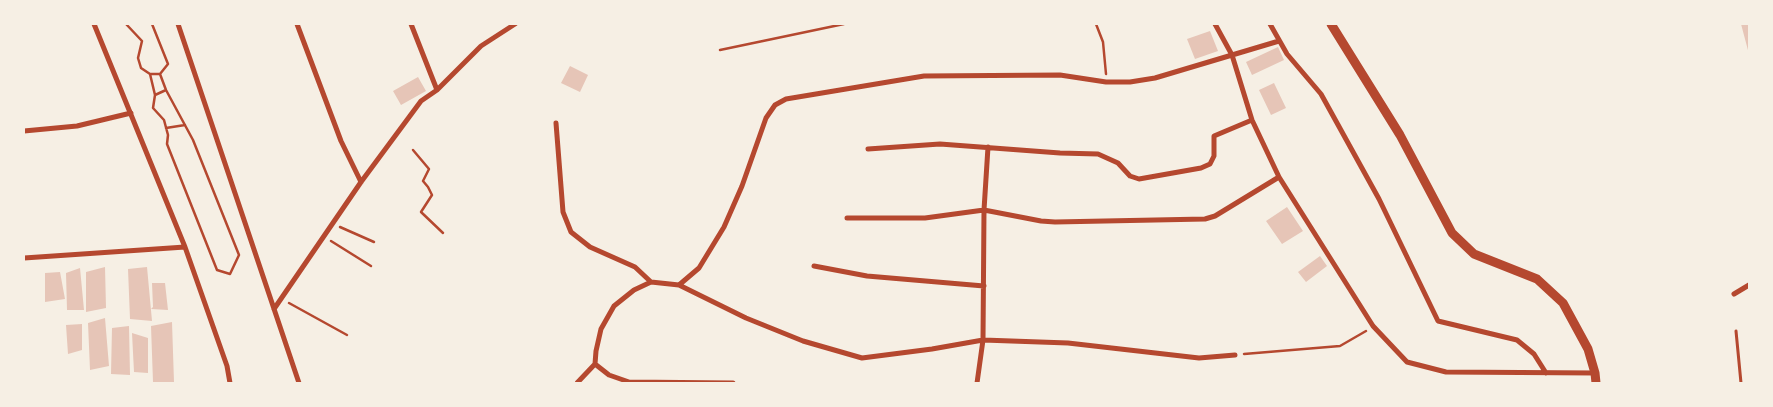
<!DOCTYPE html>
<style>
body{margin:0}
#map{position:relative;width:1773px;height:407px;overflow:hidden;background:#f6efe4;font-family:"Roboto Serif",serif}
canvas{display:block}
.frame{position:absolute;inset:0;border:25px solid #f6efe4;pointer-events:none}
</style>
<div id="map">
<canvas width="1773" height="407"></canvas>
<div class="frame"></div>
</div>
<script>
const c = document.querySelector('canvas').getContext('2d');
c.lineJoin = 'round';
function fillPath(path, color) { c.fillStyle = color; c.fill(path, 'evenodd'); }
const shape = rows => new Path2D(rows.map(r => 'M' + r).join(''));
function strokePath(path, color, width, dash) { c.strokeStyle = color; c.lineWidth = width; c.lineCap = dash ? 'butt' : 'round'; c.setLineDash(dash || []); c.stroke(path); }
const building = shape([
 [1741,24,1749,24,1749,54],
 [1210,31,1218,51,1195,59,1187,39],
 [1278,47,1284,60,1252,75,1246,62],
 [570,66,588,75,580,92,561,83],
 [418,77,426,91,401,105,393,91],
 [1274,83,1286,108,1271,115,1259,90],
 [1287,207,1303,231,1282,244,1266,221],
 [1320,256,1327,266,1306,282,1298,272],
 [105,267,106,308,86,312,86,272],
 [147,267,152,321,130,319,128,269],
 [80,268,84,310,67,310,66,273],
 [60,272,65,299,45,302,45,273],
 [152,283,165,283,168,310,151,309,153,307],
 [105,318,109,366,90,370,88,323],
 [172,322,174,382,153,382,151,326],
 [82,324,82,350,68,354,66,325],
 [129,326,130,375,111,374,112,328],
 [132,333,148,338,148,373,134,372]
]);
const path = shape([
 [126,24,142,41,138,58,141,68,150,74,160,74,168,64,152,24],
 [1096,24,1103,42,1106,74],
 [720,50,844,24],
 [150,74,155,95,153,108,164,120,168,135,167,144,217,270,230,274,239,255,193,140,166,90,160,74],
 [155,95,166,90],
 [166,128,185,125],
 [413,150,429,169,423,181,428,187,432,195,421,212,443,233],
 [340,227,374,242],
 [331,241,371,266],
 [289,303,347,335],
 [1244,354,1340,346,1366,331]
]);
const service = shape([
 [1736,331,1741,383]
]);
const minor = shape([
 [94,24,185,247,227,366,230,383],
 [178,24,299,383],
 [297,24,341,141,361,182],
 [411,24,437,90],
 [1215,24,1232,55,1252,120,1279,177,1373,326,1407,362,1446,372,1595,373],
 [1270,24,1287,54,1321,94,1379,199,1438,321,1517,340,1534,354,1546,373],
 [556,123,563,212,571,232,590,247,635,267,651,282],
 [24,131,77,126,131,113],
 [868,149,940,144,1060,153,1098,154,1118,163,1130,176,1139,179,1201,168,1210,164,1214,156,1214,136,1252,120],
 [847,218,925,218,984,210,1041,221,1055,222,1205,219,1215,216,1279,177],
 [24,258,185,247],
 [814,266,867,276,984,286],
 [679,285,699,268,724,227,742,186,766,118,775,105,786,99,924,76,1060,75,1106,82,1130,82,1155,78,1279,41],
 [1734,294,1749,285],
 [274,309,361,182,421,101,437,90,481,46,515,24],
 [595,364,609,375,629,382,733,383],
 [577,383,595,364,596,351,601,329,614,306,634,290,651,282,679,285,746,318,803,341,862,358,932,349,983,340,1068,343,1199,358,1235,355],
 [977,383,983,340,984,210,988,147]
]);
const tertiary = shape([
 [1331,24,1400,135,1452,233,1474,254,1537,279,1563,303,1588,349,1595,373,1596,383]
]);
fillPath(building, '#e6c5b7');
strokePath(path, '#b5482f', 2.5);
strokePath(service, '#b5482f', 3);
strokePath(minor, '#b5482f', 5);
strokePath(tertiary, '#b5482f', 9);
</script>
